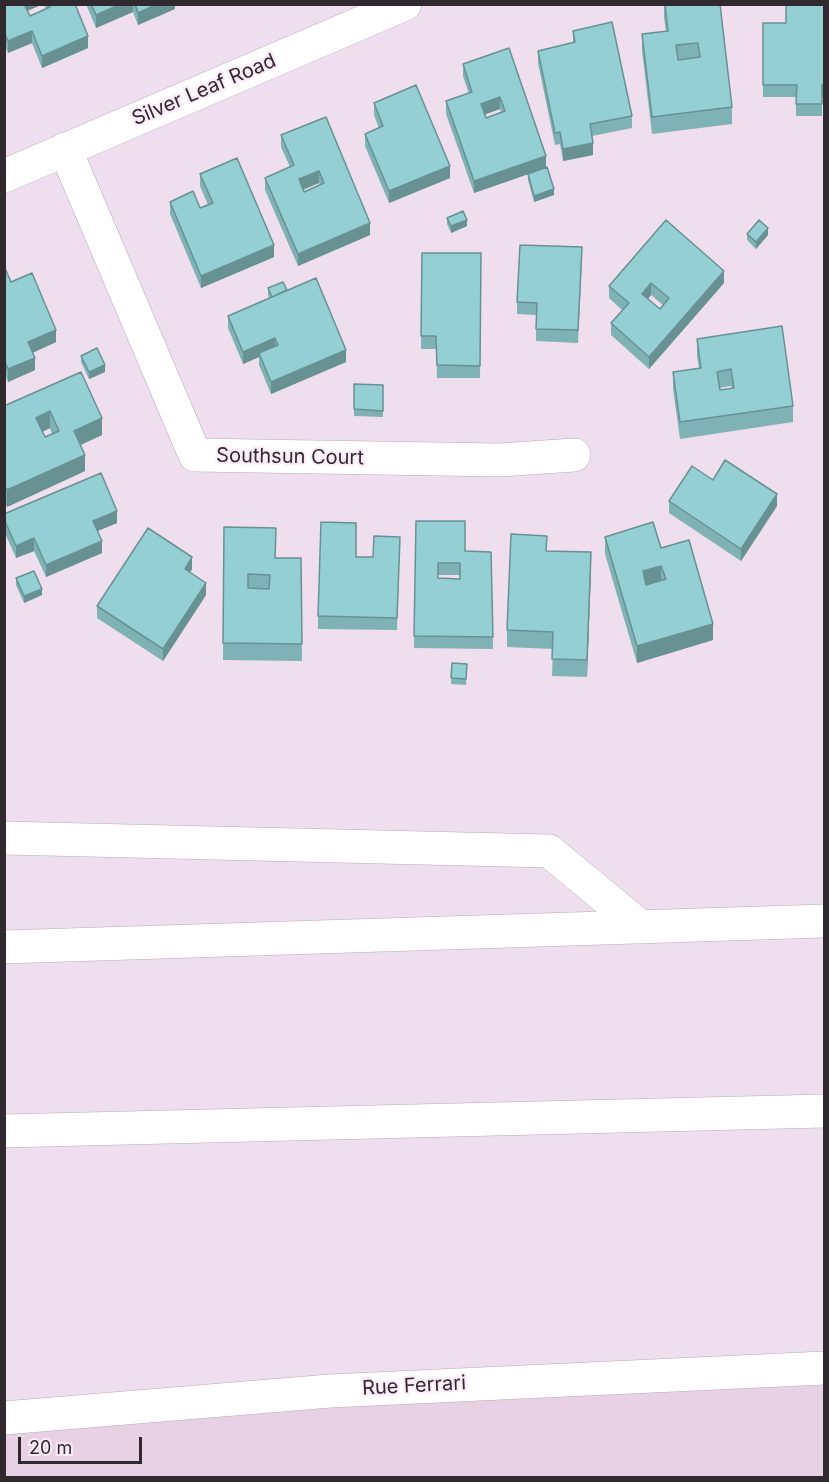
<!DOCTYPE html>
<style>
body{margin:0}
#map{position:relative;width:829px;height:1482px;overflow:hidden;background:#efdeed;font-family:Inter,sans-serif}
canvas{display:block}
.frame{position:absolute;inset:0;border:6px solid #302a2f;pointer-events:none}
.scale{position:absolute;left:18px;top:1437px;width:124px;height:27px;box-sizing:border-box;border:3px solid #302a2f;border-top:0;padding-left:8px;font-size:18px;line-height:21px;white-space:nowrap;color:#302a2f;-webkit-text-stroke:4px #fdebfa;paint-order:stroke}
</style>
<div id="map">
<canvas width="829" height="1482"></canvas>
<div class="frame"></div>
<div class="scale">20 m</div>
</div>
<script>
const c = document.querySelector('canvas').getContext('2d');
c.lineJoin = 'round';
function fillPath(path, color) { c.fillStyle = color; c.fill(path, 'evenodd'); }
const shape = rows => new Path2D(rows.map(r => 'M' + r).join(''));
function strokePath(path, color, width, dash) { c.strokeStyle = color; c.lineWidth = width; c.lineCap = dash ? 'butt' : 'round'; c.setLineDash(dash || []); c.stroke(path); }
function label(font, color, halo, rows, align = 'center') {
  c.font = font + ' Inter,sans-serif'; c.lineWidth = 4.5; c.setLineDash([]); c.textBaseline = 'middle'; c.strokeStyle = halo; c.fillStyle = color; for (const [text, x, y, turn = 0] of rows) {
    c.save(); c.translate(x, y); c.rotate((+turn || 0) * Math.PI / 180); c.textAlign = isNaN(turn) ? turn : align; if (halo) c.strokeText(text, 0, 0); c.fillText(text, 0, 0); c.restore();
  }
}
const built = shape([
 [824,1368,824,1477,5,1478,5,1418]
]);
const minor = shape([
 [65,149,195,455,500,460,574,455],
 [4,176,405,4],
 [4,1418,330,1391,824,1368]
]);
const highway = shape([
 [4,838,549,851,641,927],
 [4,947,824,921],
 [4,1131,824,1111]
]);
const wall = shape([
 [4,4,43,4,27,11,30,16,46,9,44,4,75,4,88,48,42,68,32,43,8,53,4,44],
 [86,4,175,4,175,9,138,25,133,12,96,28],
 [664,4,720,4,732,107,732,124,652,134,642,51,642,34,666,32,664,18],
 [825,4,825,97,822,97,822,116,796,116,796,97,763,97,763,23,786,23],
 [573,31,632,116,632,128,592,136,593,155,563,161,560,144,555,145,538,63,538,51,573,43],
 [509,48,554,195,534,202,528,180,528,174,474,193,446,114,446,101,469,94,463,76,463,64],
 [500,109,501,112,486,118,485,114],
 [374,103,450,178,389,203,365,146,365,134,379,128,374,115],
 [326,117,370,235,298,266,265,190,265,178,290,167,281,147,281,135],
 [319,183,320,185,304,192,303,190],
 [200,174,274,257,201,288,170,214,170,202,200,208,208,205,200,186],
 [447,218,467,226,451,233,447,224],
 [666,220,724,283,649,369,611,335,611,323,622,310,609,298,609,286],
 [651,295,663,305,660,309,648,299],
 [747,234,768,235,756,249,747,240],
 [422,253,481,253,480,378,437,378,436,349,421,349],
 [582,260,578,343,536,341,536,315,517,314,517,302],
 [4,266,11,282,56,342,32,353,35,370,8,382,4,372],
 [268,288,287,290,346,362,271,394,259,365,259,357,243,364,228,328,228,316,269,298,268,294],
 [697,339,793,406,793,422,680,439,673,389,673,372,699,368,697,356],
 [731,386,732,389,720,390,719,388],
 [81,356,105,372,89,379,81,362],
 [81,372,102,435,80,445,85,471,7,507,4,502,4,406],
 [50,428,52,434,45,437,42,432],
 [354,384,383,385,383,417,354,416],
 [713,480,777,506,741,561,669,513,669,501],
 [4,514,117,523,97,531,102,553,46,577,34,551,16,558,4,531],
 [416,521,465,551,491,552,493,649,414,648],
 [438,575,460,575,460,579,438,578],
 [224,527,275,558,301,558,302,661,223,660],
 [400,537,397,630,318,629,318,616,356,557,373,557],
 [605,537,661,548,713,640,637,663,605,554],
 [547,551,591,569,587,677,552,676,553,649,507,647,507,630],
 [192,569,190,573,206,595,163,661,97,618,97,606],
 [16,578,42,595,24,603,16,585],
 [452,663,467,664,466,685,451,684]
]);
const shadedWall = shape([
 [23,4,43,4,23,13],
 [121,4,133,4,133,12,96,28,96,15],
 [157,4,175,4,175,9,138,25,138,13],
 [32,31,32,43,8,53,8,41],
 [88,36,88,48,42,68,42,56],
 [500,97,500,109,481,116,481,104],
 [593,143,593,155,563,161,563,149],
 [546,156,546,168,474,193,474,181],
 [450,166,450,178,389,203,389,191],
 [319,171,319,183,299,191,299,179],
 [554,189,554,195,534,202,534,196],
 [467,220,467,226,451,233,451,226],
 [370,223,370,235,298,266,298,254],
 [768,228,768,235,756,249,756,242],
 [274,245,274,257,201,288,201,276],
 [724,271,724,283,649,369,649,357],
 [651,283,651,295,642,306,642,294],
 [56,330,56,342,28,355,28,342],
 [275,338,275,350,259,353,259,357,243,364,243,352],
 [346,350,346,362,271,394,271,382],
 [35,358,35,370,8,382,8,369],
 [105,365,105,372,89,379,89,372],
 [50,411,50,428,36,435,36,418],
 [102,418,102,435,74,448,74,431],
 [85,455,85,471,7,507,7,490],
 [777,494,777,506,741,561,741,549],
 [117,511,117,523,93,533,93,521],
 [34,538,34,551,16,558,16,546],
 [102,541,102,553,46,577,46,565],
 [591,552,591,569,587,677,587,660],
 [192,557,192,569,185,582,185,569],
 [661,566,661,583,643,588,643,571],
 [206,583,206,595,163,661,163,649],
 [42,589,42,595,24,603,24,596],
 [713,624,713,640,637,663,637,646]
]);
const building = shape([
 [4,4,24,4,30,16,50,7,49,4,75,4,88,36,42,56,32,31,8,41,4,32,4,4],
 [91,4,121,4,96,15,91,4],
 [135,4,157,4,138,13,135,4],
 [665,4,720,4,732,107,652,117,642,34,668,31,665,4],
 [698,43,700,57,678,60,676,45,698,43],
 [786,4,825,4,825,85,822,85,822,104,796,104,797,85,763,85,763,23,786,23,786,4],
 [612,22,632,116,590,124,593,143,563,149,560,132,555,133,538,51,575,42,573,31,612,22],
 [509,48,546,156,474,181,446,101,472,92,463,64,509,48],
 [500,97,505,111,486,118,481,104,500,97],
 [416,85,450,166,389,191,365,134,383,126,374,103,416,85],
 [326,117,370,223,298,254,265,178,294,165,281,135,326,117],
 [319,171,324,183,304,192,299,179,319,171],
 [237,158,274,245,201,276,170,202,193,191,200,208,213,203,200,174,237,158],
 [547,167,554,189,534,196,528,174,547,167],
 [463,211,467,220,451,226,447,218,463,211],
 [666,220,724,271,649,357,611,323,629,303,609,286,666,220],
 [651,283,669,298,660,309,642,294,651,283],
 [759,220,768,228,756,242,747,234,759,220],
 [520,245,582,247,578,330,536,329,537,303,517,302,520,245],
 [422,253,481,253,480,366,437,365,436,336,421,336,422,253],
 [4,266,11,282,32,273,56,330,28,342,35,358,8,369,4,360,4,266],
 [316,278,346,350,271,382,259,353,278,345,275,338,243,352,228,316,316,278],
 [283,282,287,290,272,297,268,288,283,282],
 [782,326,793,406,680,422,673,372,701,368,697,339,782,326],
 [731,369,734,388,720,390,717,372,731,369],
 [97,348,105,365,89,372,81,356,97,348],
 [81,372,102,418,74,431,85,455,7,490,4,485,4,406,81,372],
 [50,411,59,431,45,437,36,418,50,411],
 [354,384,383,385,383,411,354,409,354,384],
 [725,460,777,494,741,549,669,501,692,466,713,480,725,460],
 [101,473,117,511,93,521,102,541,46,565,34,538,16,546,4,519,4,514,101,473],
 [416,521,465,521,465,551,491,552,493,637,414,636,416,521],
 [438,563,460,563,460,579,438,578,438,563],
 [321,522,356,523,356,557,373,557,374,536,400,537,397,618,318,616,321,522],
 [653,522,661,548,689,540,713,624,637,646,605,537,653,522],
 [661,566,666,579,646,585,643,571,661,566],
 [224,527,276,528,275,558,301,558,302,644,223,643,224,527],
 [248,574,270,575,269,589,248,588,248,574],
 [148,528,192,557,185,569,206,583,163,649,97,606,148,528],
 [511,534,547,536,546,551,591,552,587,660,552,659,553,632,507,630,511,534],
 [34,571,42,589,24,596,16,578,34,571],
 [452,663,467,664,466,679,451,678,452,663]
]);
const streetNames = [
 ["Silver Leaf Road",204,90,-23],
 ["Southsun Court",290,457,1],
 ["Rue Ferrari",414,1386,-3]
];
fillPath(built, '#e8d1e5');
strokePath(minor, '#b9a9b7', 34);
strokePath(highway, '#b9a9b7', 34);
strokePath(minor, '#fff', 33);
strokePath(highway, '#fff', 33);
fillPath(wall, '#7fb2b5');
fillPath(shadedWall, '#689194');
fillPath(building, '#94cfd3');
strokePath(building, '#689194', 1.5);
label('20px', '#302a2f', '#fdebfa', streetNames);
</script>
